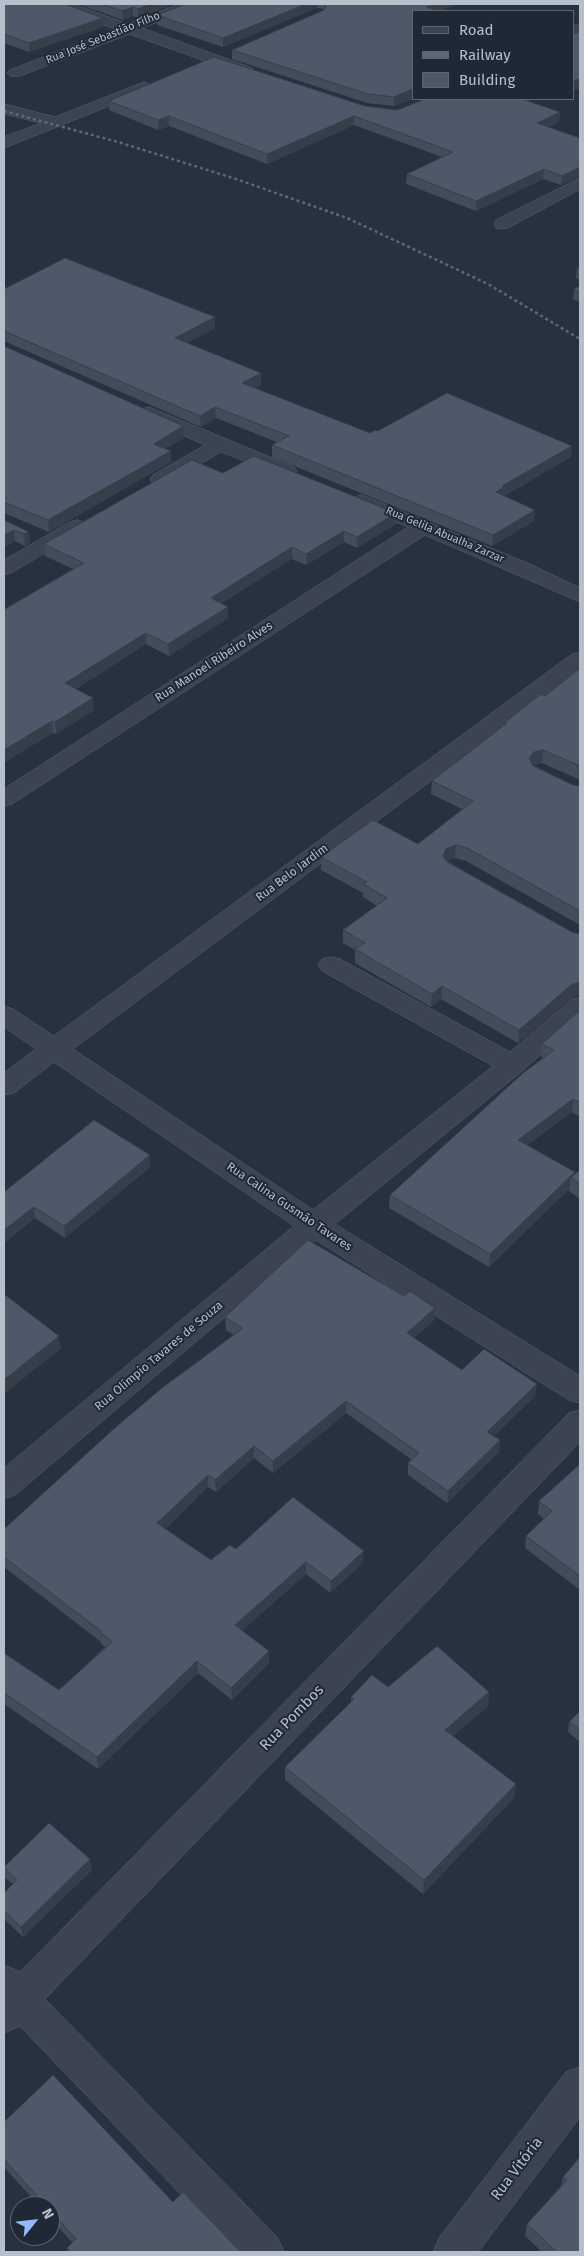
<!DOCTYPE html>
<meta charset="utf-8">
<style>
body{margin:0}
#map{position:relative;width:584px;height:2256px;overflow:hidden;background:#263240;font-family:"Fira Sans",sans-serif}
canvas{display:block}
.frame{position:absolute;inset:0;border:5px solid #b7bfca;pointer-events:none}
.legend{position:absolute;left:412px;top:10px;width:162px;height:90px;box-sizing:border-box;background:#1f2935;border:1px solid #5c6571;margin:0;padding:6px 9px;list-style:none;font-size:15px;color:#b7bfca}
.legend li{display:flex;align-items:center;gap:10px;height:25px}
.legend b{width:25px;border:1px solid #5c6571}
.north{position:absolute;left:10px;top:2196px;width:50px;height:50px;box-sizing:border-box;background:#1f2935;border:1px solid #5c6571;border-radius:50%;rotate:61deg;font-size:14px;font-weight:700;line-height:20px;text-align:center;color:#b7bfca}
.north::after{content:'';display:block;margin:auto;width:18px;height:22px;background:#91b9f5;clip-path:polygon(50% 0,100% 100%,50% 72%,0 100%)}
</style>
<div id="map">
<canvas width="584" height="2256"></canvas>
<div class="frame"></div>
<ul class="legend">
<li><b style="height:6px;background:#3b4450"></b>Road</li>
<li><b style="height:6px;background:#5d6877"></b>Railway</li>
<li><b style="height:14px;background:#4d5969"></b>Building</li>
</ul>
<div class="north">N</div>
</div>
<script>
const c = document.querySelector('canvas').getContext('2d');
c.lineJoin = 'round';
const shape = rows => new Path2D(rows.map(r => 'M' + r).join(''));
function strokePath(path, color, width, dash) { c.strokeStyle = color; c.lineWidth = width; c.lineCap = dash ? 'butt' : 'round'; c.setLineDash(dash || []); c.stroke(path); }
function fillPath(path, color) { c.fillStyle = color; c.fill(path, 'evenodd'); }
function label(font, color, halo, rows, align = 'center') {
  c.font = font + ' "Fira Sans",sans-serif'; c.lineWidth = 4; c.setLineDash([]); c.textBaseline = 'middle'; c.strokeStyle = halo; c.fillStyle = color; for (const [text, x, y, turn = 0] of rows) {
    c.save(); c.translate(x, y); c.rotate((+turn || 0) * Math.PI / 180); c.textAlign = isNaN(turn) ? turn : align; if (halo) c.strokeText(text, 0, 0); c.fillText(text, 0, 0); c.restore();
  }
}
const minor = shape([
 [53,4,73,4,128,24,179,4,198,4,196,7,142,28,252,68,255,71,252,74,242,74,129,34,20,76,10,76,7,73,10,70,115,29,55,7,53,4],
 [580,24,580,34,573,36,573,26,580,24],
 [144,82,149,84,152,87,149,90,4,148,4,137,41,123,4,114,4,104,55,117,144,82],
 [580,178,580,189,508,228,502,229,496,228,494,224,496,220,580,178],
 [149,407,294,467,297,471,294,475,287,477,221,452,167,483,160,485,153,483,150,479,153,475,205,445,142,417,139,413,142,409,149,407],
 [362,495,532,565,580,588,580,602,425,535,12,804,4,806,4,789,408,527,355,505,352,501,355,497,362,495],
 [77,520,84,522,87,526,84,530,11,573,4,575,4,560,70,522,77,520],
 [580,652,580,669,73,1049,313,1210,493,1066,322,971,318,965,322,959,331,957,340,959,510,1052,571,1000,580,997,580,1020,521,1072,335,1224,580,1376,580,1403,569,1400,316,1240,15,1495,4,1499,4,1468,294,1226,54,1062,14,1093,4,1095,4,1073,36,1049,4,1027,4,1006,13,1009,54,1036,572,654,580,652],
 [580,1410,580,1442,45,1999,278,2238,284,2252,236,2252,20,2026,4,2033,4,1965,20,1972,569,1413,580,1410],
 [580,2067,580,2117,478,2252,433,2252,439,2238,566,2072,580,2067]
]);
const rail = shape([
 [4,111,118,142,236,179,347,218,488,284,580,339]
]);
const wall = shape([
 [4,4,103,18,103,27,29,52,4,43],
 [78,4,174,4,138,18,133,16,123,20],
 [186,4,453,4,453,6,439,11,413,11,413,99,394,106,367,103,232,59,232,50,324,10,323,9,317,8,223,47,157,25,157,15],
 [109,101,365,106,397,110,527,101,560,112,559,122,548,127,580,138,580,176,561,185,543,179,476,211,406,184,407,174,442,157,354,125,267,164,169,126,158,130,109,110],
 [580,181,580,193,579,192,579,182],
 [580,266,580,280,576,278,577,268],
 [580,286,580,302,573,299,574,289],
 [4,289,215,328,187,343,261,373,261,385,255,388,370,433,378,431,571,457,504,496,534,521,492,546,272,457,272,445,277,442,216,418,201,427,4,341],
 [4,346,184,438,165,449,171,451,171,462,49,532,4,513],
 [223,473,396,524,357,548,344,542,306,565,292,559,221,603,228,607,228,618,169,656,146,644,76,689,94,710,56,734,53,733,5,609,73,569,45,556,44,544],
 [4,520,29,532,30,543,25,546,15,541,4,547],
 [580,668,580,780,542,763,533,765,573,785,580,786,580,925,466,861,455,858,447,861,572,932,580,934,580,996,579,995,570,999,518,1043,441,999,431,1007,355,963,355,950,343,943,343,930,377,906,363,897,363,893,321,870,321,857,418,844,462,809,431,794,432,781,505,725,505,722,545,696],
 [580,1010,580,1117,572,1112,527,1145,575,1172,575,1174,580,1170,580,1199,569,1191,569,1189,489,1267,389,1208,390,1195,543,1058,541,1057,542,1044],
 [150,1155,150,1167,65,1238,35,1218,4,1243,4,1192],
 [404,1296,435,1308,434,1320,414,1338,462,1370,535,1396,494,1436,500,1440,499,1452,447,1503,408,1475,408,1463,412,1460,346,1413,273,1473,254,1458,216,1492,208,1487,165,1529,211,1560,236,1549,363,1563,330,1593,306,1574,242,1630,269,1663,232,1700,198,1673,98,1769,4,1704,4,1653,59,1690,105,1647,101,1644,101,1642,4,1567,4,1529,234,1335,226,1330,225,1317],
 [580,1464,580,1590,525,1548,526,1536,544,1519,538,1514,539,1501],
 [388,1687,489,1692,488,1706,453,1736,516,1784,514,1798,423,1894,285,1780,285,1767,351,1702,351,1697],
 [580,1711,580,1742,568,1732,569,1722],
 [4,1867,92,1870,23,1937,4,1919,4,1893,13,1884,5,1878],
 [4,2122,173,2202,241,2252,68,2252,67,2248,72,2242,50,2218,50,2206,39,2206,4,2167],
 [580,2157,580,2252,542,2252,525,2236,527,2224,561,2186,563,2177]
]);
const shadedWall = shape([
 [151,4,174,4,138,18,138,9],
 [306,4,317,4,317,8,223,47,223,38],
 [436,4,453,4,453,6,439,11,426,7],
 [133,7,133,16,123,20,122,11],
 [103,18,103,27,29,52,29,43],
 [580,79,580,89,573,90,573,81],
 [413,89,413,99,394,106,394,97],
 [511,99,536,99,510,105],
 [560,112,559,122,536,132,537,123],
 [169,116,169,126,158,130,158,120],
 [354,116,354,125,267,164,267,154],
 [580,167,580,176,561,185,562,176],
 [544,169,543,179,476,211,476,201],
 [215,317,215,328,176,349,175,338],
 [261,373,261,385,242,394,242,383],
 [215,407,216,418,201,427,200,416],
 [183,426,184,438,155,455,154,444],
 [572,446,571,457,503,496,496,492,502,486],
 [171,451,171,462,49,532,48,520],
 [535,510,534,521,492,546,493,535],
 [396,513,396,524,357,548,357,537],
 [14,530,15,541,4,547,4,535],
 [344,531,344,542,306,565,306,554],
 [29,532,30,543,25,546,24,534],
 [292,547,292,559,211,610,211,598],
 [228,607,228,618,169,656,168,644],
 [146,633,146,644,66,695,65,683],
 [93,698,94,710,56,734,55,722],
 [52,721,53,733,4,763,4,750],
 [543,750,542,763,533,765,529,758,534,752],
 [456,845,455,858,445,862,443,856,446,849],
 [580,982,579,995,570,999,518,1043,519,1030,571,985],
 [442,986,441,999,431,1007,432,994],
 [573,1099,572,1112,516,1153,518,1140],
 [150,1155,150,1167,65,1238,64,1226],
 [575,1172,574,1180,571,1177,569,1189,489,1267,490,1254],
 [34,1207,35,1218,4,1243,4,1230],
 [435,1308,434,1320,406,1345,407,1333],
 [59,1336,61,1349,4,1394,4,1380],
 [537,1384,535,1396,486,1444,487,1432],
 [346,1401,346,1413,273,1473,273,1461],
 [500,1440,499,1452,447,1503,448,1491],
 [254,1446,254,1458,216,1492,215,1480],
 [208,1475,208,1487,158,1535,157,1523],
 [364,1551,363,1563,330,1593,331,1581],
 [306,1562,306,1574,236,1636,235,1625],
 [269,1651,269,1663,232,1700,231,1688],
 [197,1661,198,1673,98,1769,97,1757],
 [489,1692,488,1706,444,1744,445,1730],
 [516,1784,514,1798,423,1894,424,1880],
 [90,1859,92,1870,23,1937,21,1927]
]);
const building = shape([
 [4,4,65,4,103,18,29,43,4,34,4,4],
 [102,4,151,4,138,9,133,7,122,11,102,4],
 [186,4,306,4,223,38,157,15,186,4],
 [327,4,436,4,426,7,438,11,413,11,413,89,394,97,368,94,232,50,324,10,327,4],
 [580,31,580,79,573,81,573,34,580,31],
 [214,57,365,106,397,110,425,99,522,99,560,112,537,123,580,138,580,167,562,176,544,169,476,201,407,174,453,152,354,116,267,154,169,116,158,120,109,101,214,57],
 [65,258,215,317,175,338,261,373,242,383,370,433,375,430,378,431,447,393,572,446,502,486,504,487,496,492,535,510,493,535,272,445,289,436,215,407,200,416,4,331,4,289,65,258],
 [580,286,580,292,574,289,580,286],
 [4,346,183,426,154,444,171,451,48,520,4,502,4,346],
 [254,456,396,513,357,537,344,531,306,554,292,547,211,598,228,607,168,644,146,633,65,683,93,698,55,722,52,721,4,750,4,609,5,609,84,563,44,544,192,460,223,473,254,456],
 [4,520,29,532,24,534,14,530,4,535,4,520],
 [580,668,580,766,543,750,534,752,529,758,533,766,573,785,580,786,580,911,467,848,456,845,446,849,443,856,447,862,572,932,580,934,580,982,571,985,519,1030,442,986,432,994,355,949,365,943,343,930,387,898,363,884,367,882,321,857,373,820,418,844,473,801,432,781,507,723,505,722,541,694,545,696,580,668],
 [580,1010,580,1103,573,1099,518,1140,575,1172,490,1254,390,1195,523,1073,554,1050,542,1044,580,1010],
 [94,1120,150,1155,64,1226,34,1207,4,1230,4,1192,94,1120],
 [580,1170,580,1184,571,1177,580,1170],
 [308,1240,404,1296,410,1291,435,1308,407,1333,462,1370,484,1349,537,1384,487,1432,500,1440,448,1491,408,1463,419,1453,346,1401,273,1461,254,1446,215,1480,208,1475,157,1523,211,1560,230,1545,236,1549,293,1497,364,1551,331,1581,306,1562,235,1625,269,1651,231,1688,197,1661,97,1757,4,1693,4,1653,59,1690,112,1642,100,1632,101,1631,4,1557,4,1529,117,1426,162,1388,243,1328,225,1317,308,1240],
 [4,1294,59,1336,4,1380,4,1294],
 [580,1464,580,1576,526,1536,552,1511,539,1501,580,1464],
 [437,1646,489,1692,445,1730,516,1784,424,1880,285,1767,354,1699,351,1697,372,1675,388,1687,437,1646],
 [580,1711,580,1730,569,1722,580,1711],
 [49,1823,90,1859,21,1927,4,1911,4,1893,17,1880,4,1867,49,1823],
 [53,2075,173,2202,183,2192,241,2252,71,2252,67,2248,76,2239,50,2210,50,2206,46,2206,4,2159,4,2122,53,2075],
 [580,2157,580,2251,579,2252,557,2252,527,2224,567,2180,563,2177,580,2157]
]);
const farStreetnames = [
 ["Rua José Sebastião Filho",103,38,-22],
 ["Rua Gelila Abualha Zarzar",445,535,23]
];
const streetNames = [
 ["Rua Manoel Ribeiro Alves",214,662,-33],
 ["Rua Belo Jardim",292,873,-37],
 ["Rua Calina Gusmão Tavares",289,1207,34],
 ["Rua Olímpio Tavares de Souza",159,1356,-40]
];
const nearStreetnames = [
 ["Rua Pombos",292,1718,-46],
 ["Rua Vitória",517,2169,-53]
];
strokePath(minor, '#58626d', 1);
fillPath(minor, '#3b4450');
strokePath(rail, '#5d6877', 2.5, [3, 3]);
fillPath(wall, '#424d5a');
fillPath(shadedWall, '#363e4a');
fillPath(building, '#4d5969');
strokePath(building, '#363e4a', 1);
label('11px', '#b7bfca', '#1f2935', farStreetnames);
label('12px', '#b7bfca', '#1f2935', streetNames);
label('15px', '#b7bfca', '#1f2935', nearStreetnames);
</script>
